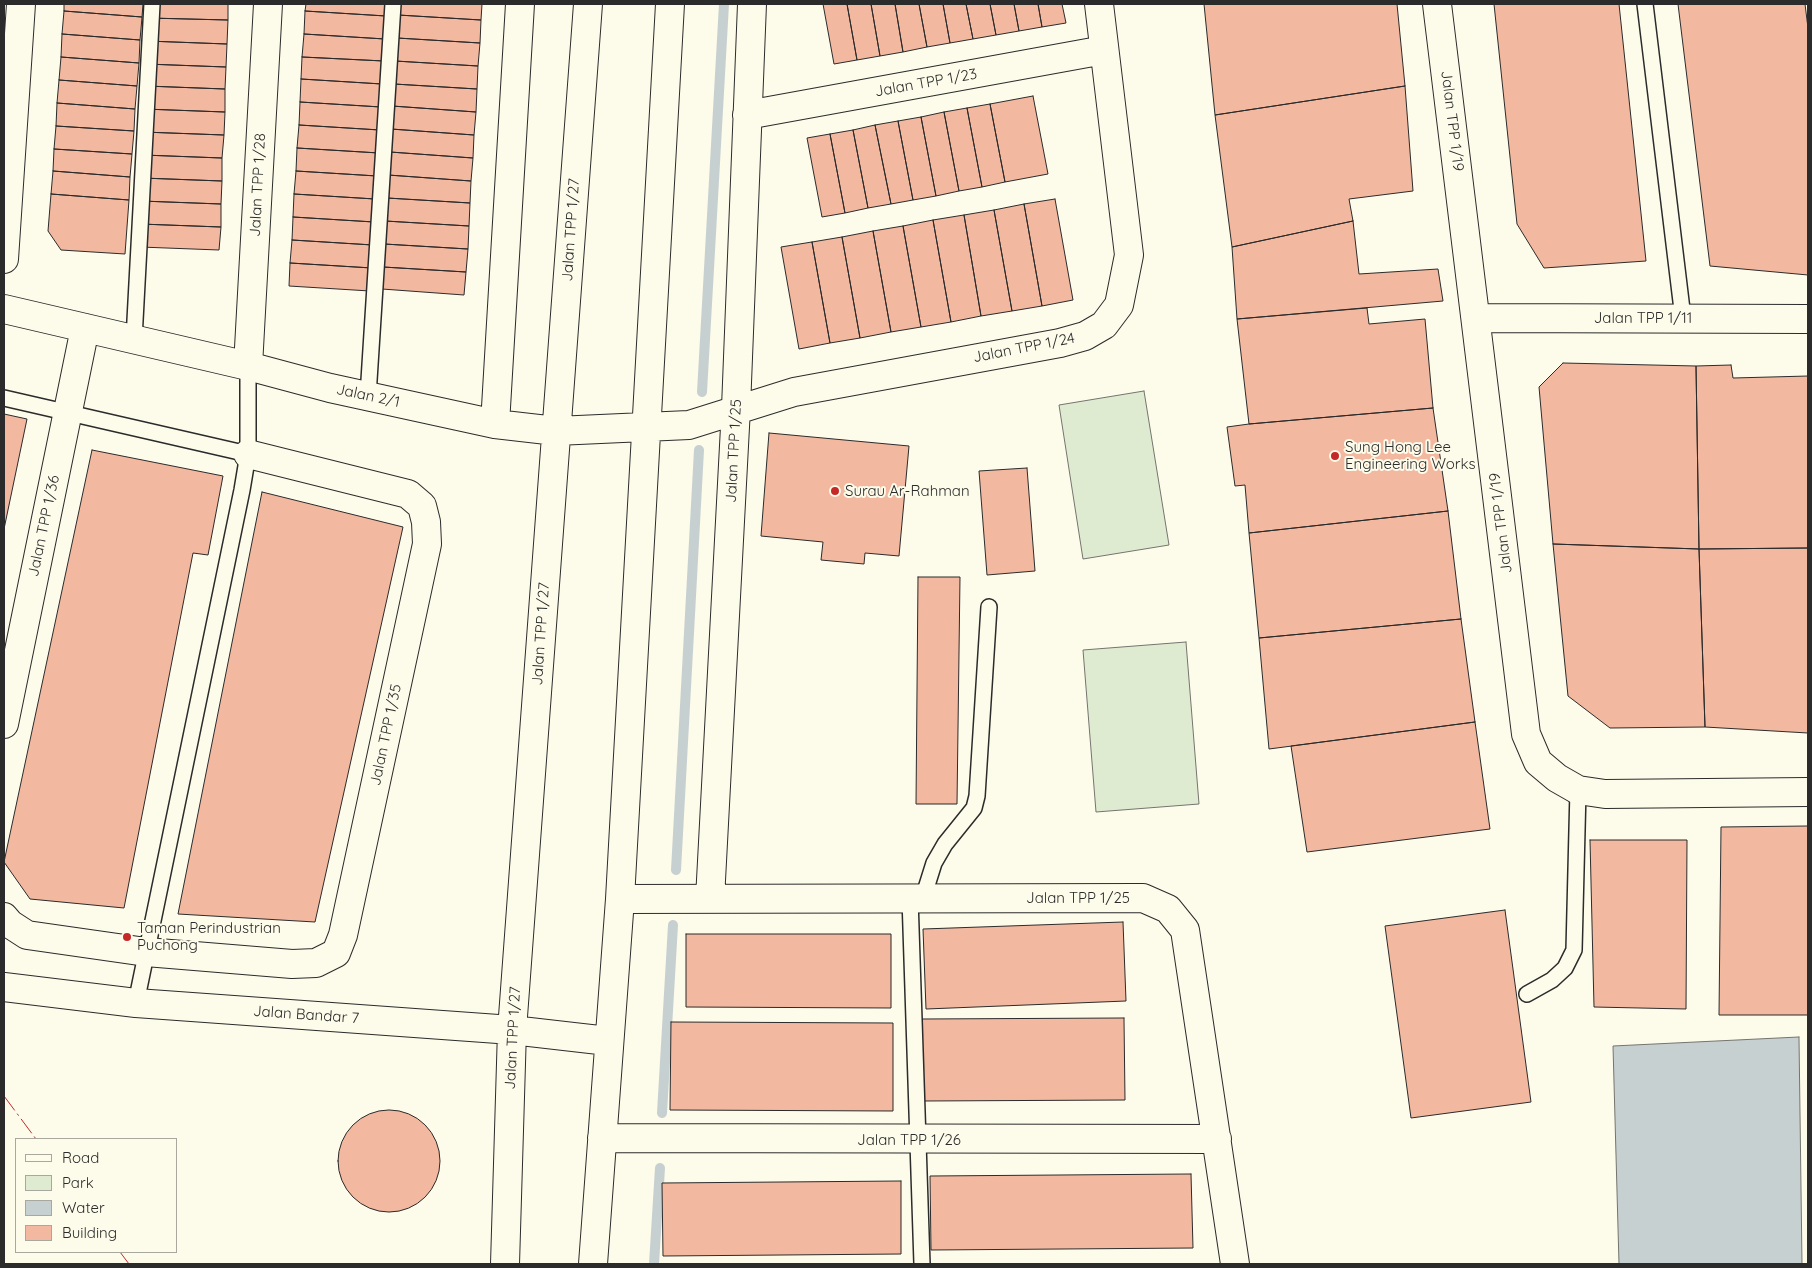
<!DOCTYPE html>
<style>
body{margin:0}
#map{position:relative;width:1812px;height:1268px;overflow:hidden;background:#fdfbea;font-family:Quicksand,sans-serif}
canvas{display:block}
.frame{position:absolute;inset:0;border:5px solid #2b2b2b;pointer-events:none}
.legend{position:absolute;left:15px;top:1138px;width:162px;height:115px;box-sizing:border-box;background:#fdfbea;border:1px solid #a9a89e;margin:0;padding:6px 9px;list-style:none;font-size:15px;color:#2b2b2b}
.legend li{display:flex;align-items:center;gap:10px;height:25px}
.legend b{width:25px;border:1px solid #a9a89e}
</style>
<div id="map">
<canvas width="1812" height="1268"></canvas>
<div class="frame"></div>
<ul class="legend">
<li><b style="height:6px;background:#fdfbea"></b>Road</li>
<li><b style="height:14px;background:#deebd1"></b>Park</li>
<li><b style="height:14px;background:#c7d0d0"></b>Water</li>
<li><b style="height:14px;background:#f2b8a0"></b>Building</li>
</ul>
</div>
<script>
const c = document.querySelector('canvas').getContext('2d');
c.lineJoin = 'round';
function fillPath(path, color) { c.fillStyle = color; c.fill(path, 'evenodd'); }
const shape = rows => new Path2D(rows.map(r => 'M' + r).join(''));
function strokePath(path, color, width, dash) { c.strokeStyle = color; c.lineWidth = width; c.lineCap = dash ? 'butt' : 'round'; c.setLineDash(dash || []); c.stroke(path); }
function label(font, color, halo, rows, align = 'center') {
  c.font = font + ' Quicksand,sans-serif'; c.lineWidth = 4; c.setLineDash([]); c.textBaseline = 'middle'; c.strokeStyle = halo; c.fillStyle = color; for (const [text, x, y, turn = 0] of rows) {
    c.save(); c.translate(x, y); c.rotate((+turn || 0) * Math.PI / 180); c.textAlign = isNaN(turn) ? turn : align; if (halo) c.strokeText(text, 0, 0); c.fillText(text, 0, 0); c.restore();
  }
}
const green = shape([
 [1144,391,1169,545,1083,559,1059,405,1144,391],
 [1186,642,1199,804,1096,812,1083,650,1186,642]
]);
const water = shape([
 [1799,1037,1802,1264,1619,1264,1613,1046,1799,1037]
]);
const stream = shape([
 [702,392,724,4],
 [676,870,699,450],
 [662,1113,673,925],
 [654,1264,660,1168]
]);
const building = shape([
 [64,4,143,4,142,17,64,11,64,4],
 [148,4,228,4,228,20,148,18,148,4],
 [306,4,387,4,386,16,305,11,306,4],
 [398,4,482,4,481,20,398,15,398,4],
 [823,4,847,4,857,60,834,64,823,4],
 [847,4,871,4,880,56,857,60,847,4],
 [871,4,895,4,903,52,880,56,871,4],
 [895,4,919,4,927,47,903,52,895,4],
 [919,4,943,4,950,43,927,47,919,4],
 [943,4,966,4,973,39,950,43,943,4],
 [966,4,990,4,996,35,973,39,966,4],
 [990,4,1014,4,1019,31,996,35,990,4],
 [1014,4,1038,4,1042,27,1019,31,1014,4],
 [1038,4,1062,4,1066,23,1042,27,1038,4],
 [1204,4,1397,4,1405,86,1215,115,1204,4],
 [1494,4,1619,4,1646,261,1544,268,1517,224,1494,4],
 [1678,4,1805,4,1808,28,1808,275,1710,266,1678,4],
 [64,11,142,17,140,40,62,34,64,11],
 [305,11,386,16,385,39,304,34,305,11],
 [398,15,481,20,480,43,397,38,398,15],
 [148,18,228,20,227,44,147,41,148,18],
 [62,34,140,40,139,63,61,57,62,34],
 [304,34,385,39,384,61,302,57,304,34],
 [397,38,480,43,478,66,395,61,397,38],
 [147,41,227,44,226,67,146,64,147,41],
 [61,57,139,63,137,86,59,80,61,57],
 [302,57,384,61,382,84,301,79,302,57],
 [395,61,478,66,477,89,394,84,395,61],
 [146,64,226,67,225,89,146,86,146,64],
 [301,79,382,84,381,107,300,102,301,79],
 [59,80,137,86,135,109,57,103,59,80],
 [394,84,477,89,476,112,392,106,394,84],
 [146,86,225,89,225,112,144,109,146,86],
 [1405,86,1413,191,1349,199,1353,221,1232,247,1215,115,1405,86],
 [1033,96,1048,174,1005,182,990,104,1033,96],
 [300,102,381,107,380,130,299,125,300,102],
 [57,103,135,109,134,131,56,126,57,103],
 [990,104,1005,182,982,187,967,108,990,104],
 [392,106,476,112,474,135,391,129,392,106],
 [967,108,982,187,959,191,944,112,967,108],
 [144,109,225,112,224,135,143,132,144,109],
 [944,112,959,191,936,196,921,117,944,112],
 [921,117,936,196,913,200,898,121,921,117],
 [898,121,913,200,891,204,875,125,898,121],
 [299,125,380,130,379,153,297,148,299,125],
 [875,125,891,204,868,208,853,130,875,125],
 [56,126,134,131,132,154,54,149,56,126],
 [391,129,474,135,473,158,390,152,391,129],
 [853,130,868,208,845,213,830,134,853,130],
 [143,132,224,135,222,158,143,155,143,132],
 [830,134,845,213,822,217,807,138,830,134],
 [297,148,379,153,377,176,296,171,297,148],
 [54,149,132,154,130,177,53,171,54,149],
 [390,152,473,158,471,181,388,175,390,152],
 [143,155,222,158,222,181,142,178,143,155],
 [53,171,130,177,129,200,51,194,53,171],
 [296,171,377,176,375,199,294,194,296,171],
 [388,175,471,181,470,203,387,198,388,175],
 [142,178,222,181,221,204,141,201,142,178],
 [51,194,129,200,125,254,61,250,48,231,51,194],
 [294,194,375,199,374,222,293,217,294,194],
 [387,198,470,203,469,226,385,221,387,198],
 [1055,199,1073,300,1042,306,1024,204,1055,199],
 [141,201,221,204,221,227,140,224,141,201],
 [1024,204,1042,306,1012,311,994,210,1024,204],
 [994,210,1012,311,981,316,964,215,994,210],
 [964,215,981,316,951,322,933,220,964,215],
 [293,217,374,222,373,245,292,240,293,217],
 [933,220,951,322,921,327,903,226,933,220],
 [385,221,469,226,468,249,384,244,385,221],
 [1353,221,1359,274,1438,269,1443,301,1237,319,1232,247,1353,221],
 [140,224,221,227,219,250,140,247,140,224],
 [903,226,921,327,891,332,873,231,903,226],
 [873,231,891,332,860,338,842,237,873,231],
 [842,237,860,338,830,343,812,242,842,237],
 [292,240,373,245,372,268,290,263,292,240],
 [812,242,830,343,799,349,781,247,812,242],
 [384,244,468,249,466,272,383,267,384,244],
 [290,263,372,268,370,291,289,286,290,263],
 [383,267,466,272,464,295,382,289,383,267],
 [1367,308,1369,324,1425,319,1433,408,1249,424,1237,319,1367,308],
 [1563,363,1696,366,1699,549,1553,544,1539,387,1563,363],
 [1731,365,1733,378,1808,376,1808,548,1699,549,1696,366,1731,365],
 [1433,408,1448,511,1249,533,1245,485,1235,486,1227,427,1249,424,1433,408],
 [4,414,27,419,4,529,4,414],
 [769,433,909,446,899,556,865,553,864,564,821,560,823,542,761,536,769,433],
 [92,450,223,476,208,555,193,553,124,908,30,899,4,862,92,450],
 [1027,468,1035,571,987,575,979,471,1027,468],
 [262,492,403,527,315,922,178,914,262,492],
 [1448,511,1461,619,1259,638,1249,533,1448,511],
 [1553,544,1699,549,1705,727,1610,728,1568,696,1553,544],
 [1808,548,1808,733,1705,727,1699,549,1808,548],
 [918,577,960,577,957,804,916,804,918,577],
 [1461,619,1475,722,1269,749,1259,638,1461,619],
 [1475,722,1490,829,1307,852,1291,746,1475,722],
 [1808,826,1808,1015,1719,1015,1721,827,1808,826],
 [1590,840,1687,840,1686,1009,1594,1007,1590,840],
 [1505,910,1531,1102,1411,1118,1385,926,1505,910],
 [1123,922,1126,1001,926,1009,923,929,1123,922],
 [686,934,891,934,891,1008,686,1007,686,934],
 [1124,1018,1125,1100,923,1101,922,1019,1124,1018],
 [671,1022,893,1023,893,1111,670,1110,671,1022],
 '338 1161a51 51 0 1 1 102 0a51 51 0 1 1-102 0Z',
 [1191,1174,1193,1248,931,1250,930,1176,1191,1174],
 [901,1181,901,1254,663,1256,662,1183,901,1181]
]);
const service = shape([
 [1645,4,1683,318],
 [134,339,152,4],
 [368,396,393,4],
 [4,398,248,454],
 [910,898,922,1264],
 [923,898,934,863,945,844,974,808,977,796,989,607],
 [1527,994,1552,980,1565,968,1574,950,1578,790],
 [136,1003,242,490,248,454,248,366]
]);
const minor = shape([
 [1437,4,1526,734,1538,762,1557,778,1578,790,1605,794,1808,792],
 [747,115,1104,50],
 [4,259,21,4],
 [4,309,248,366,330,388,495,424,556,431,689,425,794,392,1060,343,1085,336,1104,325,1119,305,1129,255,1099,4],
 [1477,318,1808,319],
 [248,366,268,4],
 [495,424,520,4],
 [4,724,85,328],
 [620,899,1143,898,1168,909,1185,930,1235,1264],
 [710,899,736,408,752,4],
 [4,917,10,924,27,935,146,952,292,964,316,963,336,953,343,935,427,544,426,522,422,506,408,494,248,454],
 [4,987,136,1003,512,1030,608,1041],
 [602,1138,1217,1139],
 [505,1264,512,1030,588,4],
 [593,1264,620,899,670,4]
]);
const power = shape([
 [4,1096,36,1139],
 [120,1252,129,1264]
]);
const markers = [
 [1335,456,5,"#c62828"],
 [835,491,5,"#c62828"],
 [127,937,5,"#c62828"]
];
const streetNames = [
 ["Jalan TPP 1/23",926,83,-10],
 ["Jalan TPP 1/19",1452,121,83],
 ["Jalan TPP 1/28",258,185,-87],
 ["Jalan TPP 1/27",571,230,-86],
 ["Jalan TPP 1/11",1643,318],
 ["Jalan TPP 1/24",1024,348,-11],
 ["Jalan 2/1",368,396,12],
 ["Jalan TPP 1/25",734,451,-87],
 ["Jalan TPP 1/19",1501,523,-97],
 ["Jalan TPP 1/36",44,526,-78],
 ["Jalan TPP 1/27",541,634,-86],
 ["Jalan TPP 1/35",386,735,-78],
 ["Jalan TPP 1/25",1078,898],
 ["Jalan Bandar 7",306,1015,4],
 ["Jalan TPP 1/27",513,1038,-87],
 ["Jalan TPP 1/26",909,1140]
];
const poiNames = [
 ["Sung Hong Lee",1345,447],
 ["Engineering Works",1345,464],
 ["Surau Ar-Rahman",845,491],
 ["Taman Perindustrian",137,928],
 ["Puchong",137,945]
];
fillPath(green, '#deebd1');
strokePath(green, '#74746e', 1);
fillPath(water, '#c7d0d0');
strokePath(water, '#74746e', 1);
strokePath(stream, '#c7d0d0', 10);
fillPath(building, '#f2b8a0');
strokePath(building, '#2b2b2b', 1);
strokePath(service, '#2b2b2b', 18);
strokePath(minor, '#2b2b2b', 30);
strokePath(service, '#fdfbea', 15);
strokePath(minor, '#fdfbea', 28);
strokePath(power, '#c62828', 1, [18, 4, 2.5, 4]);
for (const [x, y, r, color] of markers) { const dot = new Path2D(); dot.arc(x, y, r, 0, 2 * Math.PI); c.fillStyle = color; c.fill(dot); strokePath(dot, '#fdfbea', 2); }
label('15px', '#2b2b2b', '#fdfbea', streetNames);
label('15px', '#2b2b2b', '#fdfbea', poiNames, 'left');
</script>
